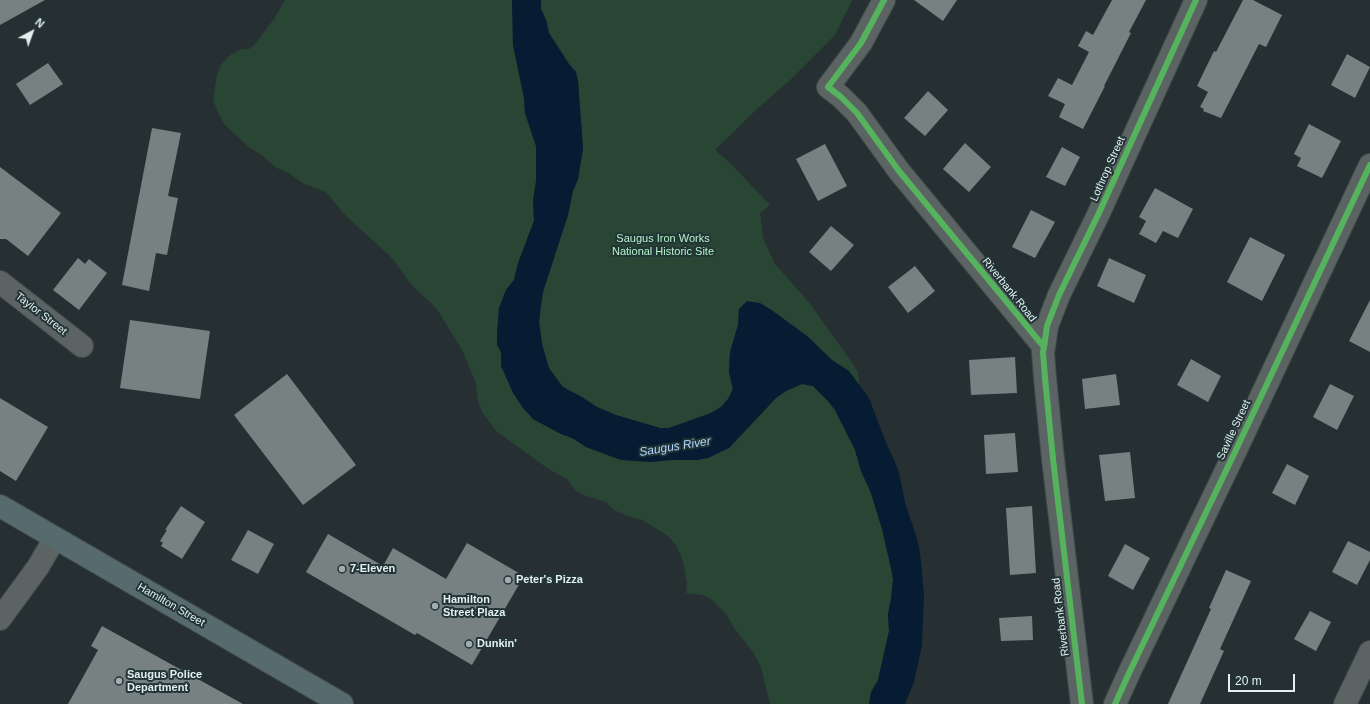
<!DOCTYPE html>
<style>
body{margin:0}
#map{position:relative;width:1370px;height:704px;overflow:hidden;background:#263032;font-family:Arial,sans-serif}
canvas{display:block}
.north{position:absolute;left:12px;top:12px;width:40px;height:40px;-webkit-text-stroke:3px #223436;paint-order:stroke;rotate:41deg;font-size:11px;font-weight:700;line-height:16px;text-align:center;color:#e4eff0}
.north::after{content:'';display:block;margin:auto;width:14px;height:18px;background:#e4eff0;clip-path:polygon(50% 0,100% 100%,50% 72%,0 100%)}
.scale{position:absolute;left:1228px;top:674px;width:67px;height:18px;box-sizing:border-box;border:2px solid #e4eff0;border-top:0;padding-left:5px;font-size:12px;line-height:14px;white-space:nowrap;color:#e4eff0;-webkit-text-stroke:3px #223436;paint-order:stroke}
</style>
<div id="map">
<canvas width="1370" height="704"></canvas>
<div class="north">N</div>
<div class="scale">20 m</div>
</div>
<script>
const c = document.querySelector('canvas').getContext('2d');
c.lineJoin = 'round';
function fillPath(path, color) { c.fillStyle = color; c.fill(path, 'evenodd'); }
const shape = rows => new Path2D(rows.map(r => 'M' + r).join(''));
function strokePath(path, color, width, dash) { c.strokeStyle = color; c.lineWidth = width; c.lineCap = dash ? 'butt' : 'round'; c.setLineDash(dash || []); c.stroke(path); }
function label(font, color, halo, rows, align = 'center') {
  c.font = font + ' Arial,sans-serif'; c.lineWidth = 4; c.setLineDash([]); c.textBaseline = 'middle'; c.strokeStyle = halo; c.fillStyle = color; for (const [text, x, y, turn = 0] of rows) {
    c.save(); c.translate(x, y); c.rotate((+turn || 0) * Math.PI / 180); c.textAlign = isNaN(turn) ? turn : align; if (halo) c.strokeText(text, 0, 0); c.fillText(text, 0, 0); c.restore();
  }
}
const green = shape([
 [285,0,512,0,513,45,524,98,525,113,536,146,536,181,533,201,534,221,518,263,514,280,506,290,499,308,497,345,501,352,501,366,533,419,561,434,574,438,586,447,621,460,652,462,670,460,697,460,729,448,776,398,786,391,802,384,813,386,828,401,835,410,855,450,861,471,871,493,882,529,891,568,893,580,891,599,888,614,889,631,878,681,871,692,869,704,770,704,761,667,753,652,735,629,726,614,711,599,702,595,686,593,687,583,683,561,676,545,668,536,642,520,628,516,614,510,606,502,586,496,576,491,567,479,550,470,496,431,483,413,478,402,476,383,462,350,437,309,410,283,392,258,345,215,326,192,304,184,290,174,275,167,263,156,250,148,225,125,220,117,213,100,217,74,221,65,228,57,235,52,242,49,249,49,255,44,274,19],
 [541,0,852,0,835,35,788,82,758,108,715,150,729,162,770,205,760,213,763,238,775,264,807,300,846,354,858,372,859,386,849,371,832,360,807,336,770,309,739,309,738,325,730,352,729,372,733,389,728,399,721,407,711,413,669,428,660,428,616,415,597,407,582,397,563,387,558,382,549,368,544,354,539,322,540,312,543,292,568,215,573,191,578,179,583,148,576,72,569,64,549,33,546,20,541,9]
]);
const water = shape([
 [512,0,541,0,541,9,546,20,549,33,569,64,576,72,578,80,583,148,578,179,573,191,568,215,543,292,540,313,539,322,542,344,549,368,563,387,582,397,597,407,616,415,660,428,669,428,711,413,721,407,728,399,733,389,729,372,730,352,738,325,739,309,747,301,760,303,770,309,807,336,832,360,849,371,869,398,885,440,898,469,906,506,916,535,920,552,924,595,922,645,914,682,905,704,869,704,871,692,878,680,889,631,888,614,891,599,893,580,891,568,882,529,871,493,861,471,855,450,835,410,828,401,813,386,802,384,786,391,776,398,729,448,708,458,697,460,670,460,652,462,621,460,586,447,574,439,561,434,533,419,523,408,513,393,501,366,501,352,497,345,497,333,499,308,506,290,514,280,518,263,534,221,533,201,536,181,536,146,525,113,524,98,513,45]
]);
const building = shape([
 [0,0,45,0,0,25],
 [914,0,957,0,943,21],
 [1112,0,1146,0,1129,32,1131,33,1104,86,1105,86,1083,129,1059,117,1065,104,1048,96,1058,78,1072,85,1089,52,1078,46,1086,31,1093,35],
 [1243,0,1253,0,1282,15,1266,47,1259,44,1221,118,1203,111,1204,109,1200,107,1208,92,1197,86,1214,51,1216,52],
 [1347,54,1370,67,1355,98,1331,85],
 [48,63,63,84,30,105,16,84],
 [928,91,948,110,925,136,904,118],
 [1309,124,1341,141,1322,178,1297,166,1301,158,1294,154],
 [152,128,181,133,168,196,178,198,167,255,156,253,149,291,122,285],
 [965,143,991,167,969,192,943,169],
 [825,144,847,186,818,201,796,159],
 [1062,147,1080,157,1065,186,1046,177],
 [0,167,61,213,28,256,6,239,0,239],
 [1155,188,1193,209,1178,238,1163,231,1156,243,1139,234,1146,221,1139,217],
 [1031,210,1055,222,1035,258,1012,247],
 [831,226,854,245,831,271,809,252],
 [1250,237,1285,255,1262,301,1227,282],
 [78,258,85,264,89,259,107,273,79,310,53,290],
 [1109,258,1146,275,1134,303,1097,286],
 [915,266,935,291,908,313,888,287],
 [1370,300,1370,352,1349,341],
 [130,320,210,331,200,399,120,388],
 [1015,357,1017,393,971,395,969,360],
 [1191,359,1221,376,1208,402,1177,385],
 [287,374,356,465,303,505,234,415],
 [1116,374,1120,405,1085,409,1082,379],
 [1330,384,1354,396,1337,430,1313,417],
 [0,398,48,427,16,481,0,471],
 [1015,433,1018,472,986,474,984,435],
 [1130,452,1135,498,1105,501,1099,455],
 [1287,464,1309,476,1295,505,1272,493],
 [181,506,205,522,182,559,161,546,163,543,160,541,167,530,165,530],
 [1032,506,1036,573,1010,575,1006,508],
 [248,530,274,544,258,574,231,560],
 [328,534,383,566,393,548,446,579,467,543,524,576,472,665,417,633,415,635,306,572],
 [1348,541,1370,552,1370,560,1357,585,1332,572],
 [1125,544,1150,558,1133,590,1108,576],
 [1226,570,1251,581,1220,649,1224,651,1200,704,1168,704,1211,609,1209,608],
 [1310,611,1331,622,1316,651,1294,639],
 [1032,616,1033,640,1001,641,999,618],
 [102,626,243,704,68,704,98,650,91,646]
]);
const minor = shape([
 [884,0,861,43,828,87,841,97,857,113,899,171,1044,347,1043,352,1045,378,1053,459,1082,704],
 [0,282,82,346],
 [1044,347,1047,326,1059,295,1098,215,1196,0],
 [0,619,38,567,55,538],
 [1115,704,1130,671,1234,454,1370,165],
 [1345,704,1370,652]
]);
const major = shape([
 [0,506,342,704]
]);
const cycleway = shape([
 [884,0,861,43,828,87,841,97,857,113,899,171,1044,347,1043,352,1045,378,1053,459,1082,704],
 [1044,347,1047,326,1059,295,1098,215,1196,0],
 [1115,704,1130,671,1234,454,1370,165]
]);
const markers = [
 [342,569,4,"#a2acae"],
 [508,580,4,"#a2acae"],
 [435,606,4,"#a2acae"],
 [469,644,4,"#a2acae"],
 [119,681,4,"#a2acae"]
];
const streetNames = [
 ["Lothrop Street",1108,169,-66],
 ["Riverbank Road",1009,290,51],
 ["Taylor Street",41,314,38],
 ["Saville Street",1234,430,-65],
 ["Hamilton Street",171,605,30],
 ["Riverbank Road",1061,617,-97]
];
const parkNames = [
 ["Saugus Iron Works",663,239],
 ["National Historic Site",663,252]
];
const poiNames = [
 ["7-Eleven",350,569],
 ["Peter's Pizza",516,580],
 ["Hamilton",443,600],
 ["Street Plaza",443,613],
 ["Dunkin'",477,644],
 ["Saugus Police",127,675],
 ["Department",127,688]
];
const waterNames = [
 ["Saugus River",675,447,-9]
];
fillPath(green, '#294635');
fillPath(water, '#051c32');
fillPath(building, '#788181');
strokePath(minor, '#424b4c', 24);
strokePath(major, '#424b4c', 24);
strokePath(minor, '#5c6363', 22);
strokePath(major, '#576b6e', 22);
strokePath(cycleway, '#56b35d', 6);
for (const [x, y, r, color] of markers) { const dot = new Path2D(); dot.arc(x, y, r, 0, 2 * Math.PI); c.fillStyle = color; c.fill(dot); strokePath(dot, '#223436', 1.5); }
label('11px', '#e4eff0', '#223436', streetNames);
label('11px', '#b3f3c8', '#223436', parkNames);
label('bold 11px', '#e4eff0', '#223436', poiNames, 'left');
label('italic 12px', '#b0d7ff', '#223436', waterNames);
</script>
